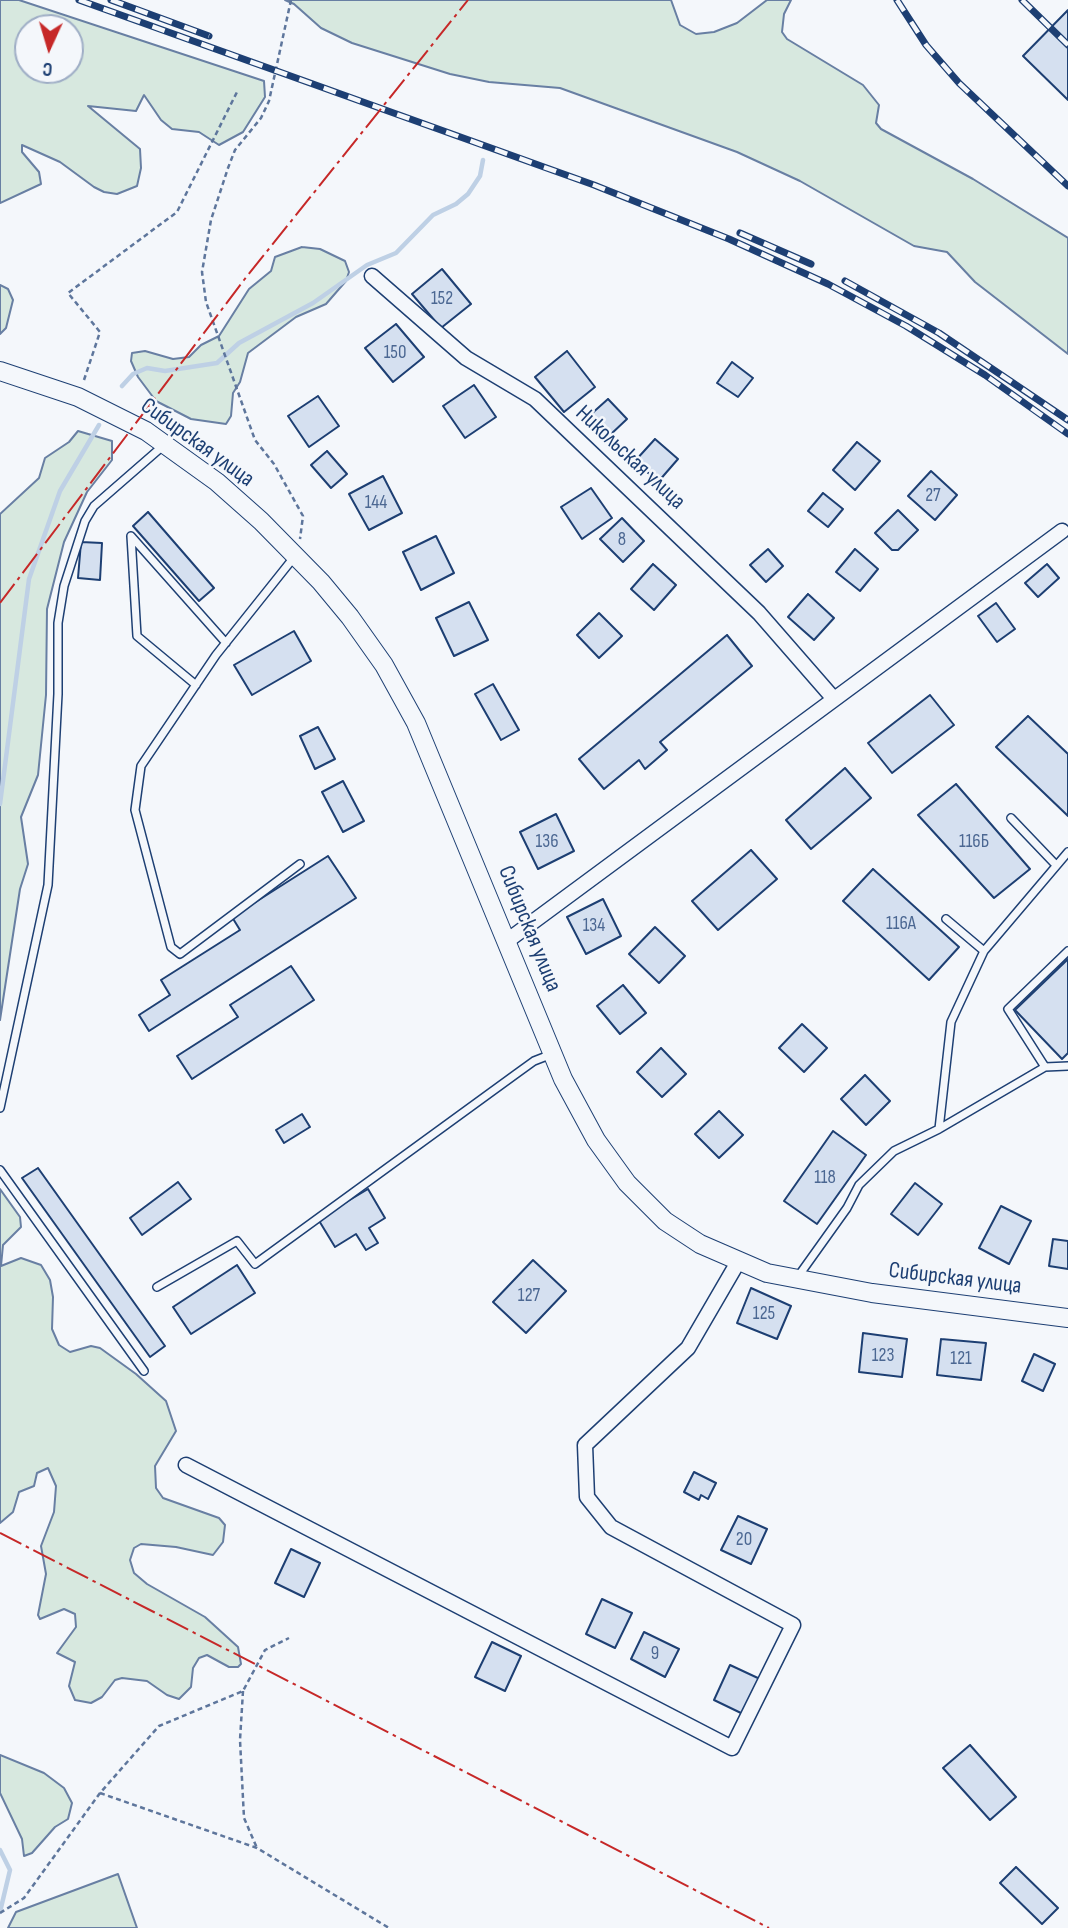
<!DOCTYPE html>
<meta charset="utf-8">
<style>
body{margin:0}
#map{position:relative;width:1068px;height:1928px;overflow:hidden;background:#f4f7fb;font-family:"Sofia Sans Condensed",sans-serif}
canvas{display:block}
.north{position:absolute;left:14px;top:14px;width:70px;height:70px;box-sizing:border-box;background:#f4f7fb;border:2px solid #9eadc5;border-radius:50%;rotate:184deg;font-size:19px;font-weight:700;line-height:28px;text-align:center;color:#1d3f73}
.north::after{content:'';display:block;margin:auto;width:24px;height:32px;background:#c62828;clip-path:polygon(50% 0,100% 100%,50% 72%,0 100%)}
</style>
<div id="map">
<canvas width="1068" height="1928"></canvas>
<div class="north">С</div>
</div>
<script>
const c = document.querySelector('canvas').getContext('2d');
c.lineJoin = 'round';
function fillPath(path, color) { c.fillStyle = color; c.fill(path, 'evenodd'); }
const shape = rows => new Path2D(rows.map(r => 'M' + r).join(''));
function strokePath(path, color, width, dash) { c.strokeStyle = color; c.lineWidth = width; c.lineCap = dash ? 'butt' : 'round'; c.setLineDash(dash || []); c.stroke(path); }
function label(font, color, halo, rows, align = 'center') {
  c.font = font + ' "Sofia Sans Condensed",sans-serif'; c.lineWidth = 5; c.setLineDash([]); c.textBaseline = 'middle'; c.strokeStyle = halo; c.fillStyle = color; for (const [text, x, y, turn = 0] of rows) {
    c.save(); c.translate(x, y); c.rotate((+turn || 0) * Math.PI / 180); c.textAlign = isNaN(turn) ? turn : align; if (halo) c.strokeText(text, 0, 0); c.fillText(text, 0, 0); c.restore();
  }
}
const green = shape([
 [0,0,19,0,264,81,265,97,243,132,219,145,199,132,172,129,161,120,144,95,136,111,88,106,140,149,141,168,137,186,117,194,104,192,94,187,60,162,22,145,22,152,39,172,41,184,0,203,0,0],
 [28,28,70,28,70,70,28,70,28,28],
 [285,0,671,0,680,25,696,34,714,32,737,23,767,0,791,0,784,14,782,32,787,39,863,85,879,105,876,123,881,129,973,179,1068,238,1068,354,975,282,947,252,914,246,800,181,737,152,560,88,489,82,450,74,352,43,321,28,294,4,285,0],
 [302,247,320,249,345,261,349,272,346,281,326,304,296,317,248,353,240,382,233,393,231,416,226,424,191,419,156,401,138,377,131,361,132,353,145,351,173,359,189,357,201,345,219,336,249,289,271,271,275,257,302,247],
 [0,285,8,289,13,300,6,328,0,334,0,285],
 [78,431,112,441,112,460,87,492,64,542,47,609,46,695,38,775,21,817,28,864,20,889,0,1020,0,514,39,478,45,458,69,442,78,431],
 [0,1189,20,1217,21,1227,3,1245,1,1266,21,1258,41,1265,50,1280,53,1297,52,1329,59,1345,70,1352,91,1346,100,1348,136,1374,166,1401,176,1431,155,1466,156,1488,163,1498,219,1518,225,1525,223,1542,213,1555,176,1547,141,1544,134,1548,130,1560,134,1573,147,1584,205,1617,238,1647,241,1664,238,1667,229,1667,207,1655,199,1658,193,1668,191,1687,179,1699,167,1695,147,1681,122,1678,115,1680,102,1697,91,1703,75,1700,69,1686,75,1662,57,1653,76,1627,75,1614,64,1609,40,1619,38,1615,46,1574,41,1546,54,1512,56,1486,48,1468,37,1473,34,1486,19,1492,13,1512,0,1523,0,1189],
 [0,1755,44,1773,64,1788,72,1803,68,1819,55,1827,32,1853,24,1856,22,1839,0,1793,0,1755],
 [118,1874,137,1928,8,1928,16,1912,118,1874]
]);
const stream = shape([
 [122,386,133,374,147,368,165,371,217,363,239,343,313,303,367,265,396,253,433,215,456,204,468,194,480,176,483,160],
 [0,804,29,579,60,491,99,425],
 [0,1850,10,1870,0,1912]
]);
const building = shape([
 [1068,10,1068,100,1023,56,1068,10],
 [442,269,471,304,441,328,412,294,442,269],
 [396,324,424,357,393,382,365,348,396,324],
 [567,351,595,387,564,412,535,377,567,351],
 [732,362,753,378,738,397,717,383,732,362],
 [474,385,496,417,465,438,443,406,474,385],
 [318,396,339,426,309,447,288,416,318,396],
 [608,399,627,419,609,436,589,416,608,399],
 [655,439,678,459,658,482,635,461,655,439],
 [857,442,880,461,855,490,833,470,857,442],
 [327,451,347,474,331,488,311,465,327,451],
 [931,471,957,495,935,520,908,496,931,471],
 [383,476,402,513,369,530,349,494,383,476],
 [591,488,612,518,582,539,561,507,591,488],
 [823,493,843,509,828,527,808,511,823,493],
 [898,510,918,530,898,550,892,550,875,533,898,510],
 [148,512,214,588,199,601,133,526,148,512],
 [622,518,644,541,623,562,600,539,622,518],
 [436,536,454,573,421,590,403,552,436,536],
 [81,542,102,543,100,580,78,578,81,542],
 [768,549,783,566,766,582,750,565,768,549],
 [855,549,878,569,860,591,836,572,855,549],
 [653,564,676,585,654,610,631,589,653,564],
 [1047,564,1059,578,1038,597,1025,583,1047,564],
 [808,594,834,618,814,640,788,617,808,594],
 [469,602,488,640,454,656,436,618,469,602],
 [996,603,1015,629,997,642,978,616,996,603],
 [599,613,622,636,599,658,577,635,599,613],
 [294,631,311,661,252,695,234,665,294,631],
 [727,635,752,666,660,742,667,750,645,769,639,760,604,789,579,759,727,635],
 [493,684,519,730,501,740,475,694,493,684],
 [930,695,954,725,892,773,868,743,930,695],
 [1028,716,1068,754,1068,816,996,747,1028,716],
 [318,727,335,759,315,769,300,736,318,727],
 [845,768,871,798,811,849,786,820,845,768],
 [343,781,364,821,343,832,322,792,343,781],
 [956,784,1030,869,994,898,918,815,956,784],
 [556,814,574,851,538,869,520,832,556,814],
 [751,850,777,879,718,930,692,901,751,850],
 [328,856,356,898,149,1031,139,1015,170,995,161,980,240,930,232,917,328,856],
 [873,869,959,947,929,980,843,901,873,869],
 [603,899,621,936,586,954,567,917,603,899],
 [655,927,685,956,659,983,629,954,655,927],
 [1068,959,1068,1053,1062,1059,1015,1010,1068,959],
 [291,966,314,1000,192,1079,177,1056,238,1017,230,1005,291,966],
 [623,985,646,1013,620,1034,597,1006,623,985],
 [802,1024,827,1048,804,1072,779,1048,802,1024],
 [661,1048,686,1074,662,1097,637,1072,661,1048],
 [865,1075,890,1101,866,1125,841,1099,865,1075],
 [719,1111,743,1135,719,1158,695,1134,719,1111],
 [302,1114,310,1127,284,1143,276,1130,302,1114],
 [833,1131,866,1155,817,1224,784,1201,833,1131],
 [38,1168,165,1346,150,1357,22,1178,38,1168],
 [178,1182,191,1199,142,1235,130,1218,178,1182],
 [915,1183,942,1204,918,1235,891,1214,915,1183],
 [368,1189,385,1218,369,1228,378,1243,366,1250,356,1234,335,1247,318,1219,368,1189],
 [1001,1206,1031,1221,1009,1264,979,1248,1001,1206],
 [1053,1239,1068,1241,1068,1269,1049,1266,1053,1239],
 [533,1260,566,1291,526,1333,493,1302,533,1260],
 [237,1265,255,1293,191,1334,173,1307,237,1265],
 [751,1288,791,1306,777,1339,737,1323,751,1288],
 [863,1333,907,1339,902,1377,859,1372,863,1333],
 [941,1339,986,1343,981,1380,937,1375,941,1339],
 [1034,1354,1055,1364,1043,1391,1022,1381,1034,1354],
 [694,1472,716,1483,708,1499,701,1495,699,1500,684,1492,694,1472],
 [738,1516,767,1529,751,1564,721,1550,738,1516],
 [291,1549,320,1563,304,1597,275,1583,291,1549],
 [602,1599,632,1613,615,1648,586,1634,602,1599],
 [644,1632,679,1649,665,1677,631,1659,644,1632],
 [492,1642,521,1656,505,1691,475,1677,492,1642],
 [730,1665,760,1679,743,1714,714,1700,730,1665],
 [970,1745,1016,1797,990,1820,943,1768,970,1745],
 [1016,1867,1058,1908,1042,1924,1000,1883,1016,1867]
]);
const path = shape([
 [291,0,269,101,261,118,235,150,228,168,211,220,202,272,206,302,255,440,274,464,303,516,300,539],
 [84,380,100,332,68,293,177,212,238,90],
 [243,1691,240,1740,244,1818,257,1848],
 [100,1793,257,1848,389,1928],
 [0,1913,24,1898,100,1793,159,1726,243,1691,265,1650,289,1638]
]);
const service = shape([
 [295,556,216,655,141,766,135,810,171,947,180,954,300,864],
 [196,685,137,636,131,536,226,643],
 [1011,818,1055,864],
 [946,919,984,951],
 [1045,1067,1068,1066],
 [0,1108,48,885,58,694,58,623,64,586,85,521,94,506,164,445],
 [939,1129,1045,1067,1008,1009,1068,951],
 [0,1170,144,1371],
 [797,1278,847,1208,859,1185,894,1151,939,1129,951,1022,984,951,1068,852],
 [157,1287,237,1241,255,1264,516,1074,534,1061,552,1054]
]);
const minor = shape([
 [372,276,466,358,535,399,759,613,834,699],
 [507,941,1062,531],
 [186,1465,732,1748,793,1625,611,1527,587,1497,585,1445,688,1348,738,1262]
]);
const tertiary = shape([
 [0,371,78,397,146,431,217,482,261,521,321,582,350,617,384,665,416,723,563,1079,596,1140,627,1183,665,1221,700,1244,767,1273,872,1293,1068,1318]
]);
const rail = shape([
 [79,0,594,185,729,239,828,284,906,326,985,375,1068,434],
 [111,0,209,36],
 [897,0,926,45,959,83,1068,186],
 [1022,0,1068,45],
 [740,233,811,264],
 [845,281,939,333,1068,420]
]);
const power = shape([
 [0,603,244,280,468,0],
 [0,1533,769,1928]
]);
const numberNames = [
 ["152",442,299],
 ["150",395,353],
 ["27",933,496],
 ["144",376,503],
 ["8",622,540],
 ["136",547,842],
 ["116Б",974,842],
 ["116А",901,924],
 ["134",594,926],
 ["118",825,1178],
 ["127",529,1296],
 ["125",764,1314],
 ["123",883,1356],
 ["121",961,1359],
 ["20",744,1540],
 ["9",655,1654]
];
const streetNames = [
 ["Сибирская улица",197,443,36],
 ["Никольская улица",630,458,43],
 ["Сибирская улица",529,929,68],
 ["Сибирская улица",955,1279,7]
];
fillPath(green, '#d7e8df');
strokePath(green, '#687fa3', 2);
strokePath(stream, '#bed0e5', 4.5);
fillPath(building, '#d5e0f0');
strokePath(building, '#1d3f73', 2);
strokePath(service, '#1d3f73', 10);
strokePath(minor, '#1d3f73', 17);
strokePath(tertiary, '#1d3f73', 20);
strokePath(path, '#5e769c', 2.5, [5, 3.5]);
strokePath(service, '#f4f7fb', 7);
strokePath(minor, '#f4f7fb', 14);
strokePath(tertiary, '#f4f7fb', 18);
strokePath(rail, '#1d3f73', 7);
strokePath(rail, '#f4f7fb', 4.5, [13]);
strokePath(power, '#c62828', 2, [24, 5, 3.5, 5]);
label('19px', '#4b6792', null, numberNames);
label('23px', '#1d3f73', '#f4f7fb', streetNames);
</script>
